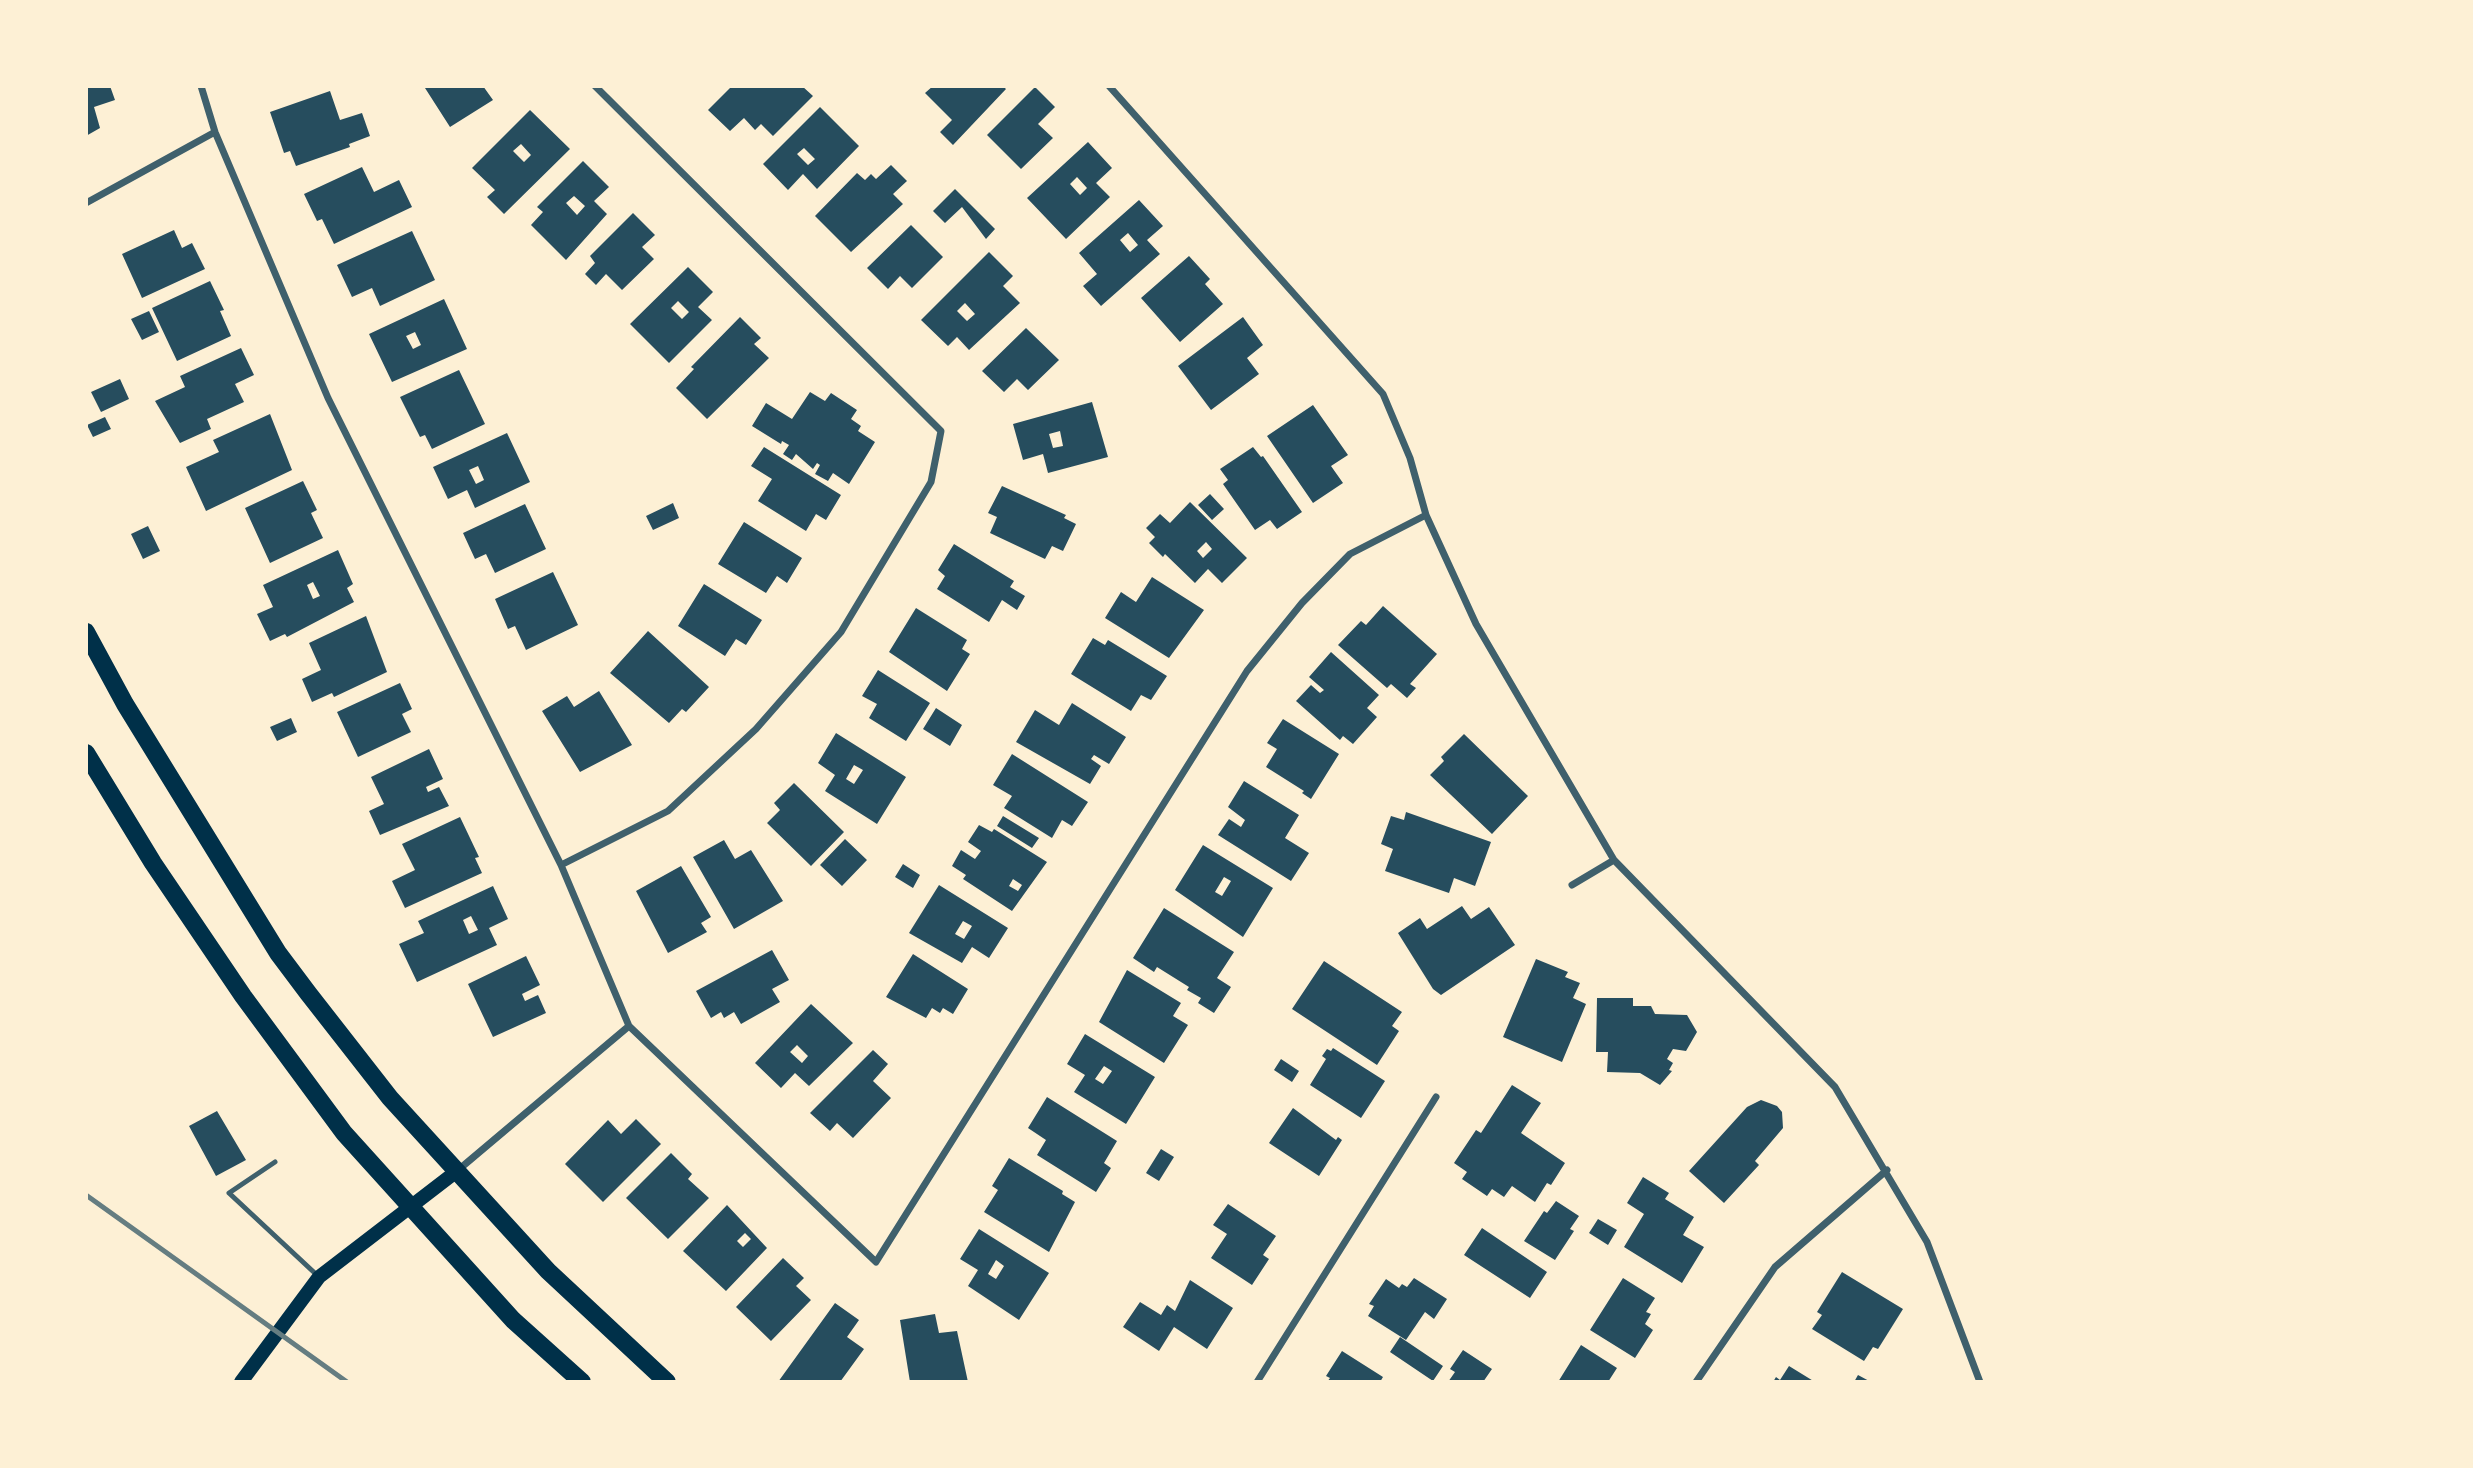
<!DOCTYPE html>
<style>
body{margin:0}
#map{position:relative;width:2473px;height:1468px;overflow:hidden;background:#fdf0d5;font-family:Signika,sans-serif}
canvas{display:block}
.frame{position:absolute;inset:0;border:88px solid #fdf0d5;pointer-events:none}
</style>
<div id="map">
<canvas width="2473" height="1468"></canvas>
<div class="frame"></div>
</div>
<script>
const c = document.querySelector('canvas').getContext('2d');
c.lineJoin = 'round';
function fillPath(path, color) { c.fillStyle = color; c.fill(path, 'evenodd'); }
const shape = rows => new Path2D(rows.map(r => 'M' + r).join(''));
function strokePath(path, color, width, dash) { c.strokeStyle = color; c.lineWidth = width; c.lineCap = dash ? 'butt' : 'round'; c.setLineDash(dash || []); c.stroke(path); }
const building = shape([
 [86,86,110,86,115,100,94,107,100,128,86,136],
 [428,86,483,86,493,100,450,127,425,88],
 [732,86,802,86,813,96,773,136,761,124,755,130,744,118,730,131,708,110],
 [933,86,1003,86,1006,89,953,145,940,132,952,120,925,93],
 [1035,87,1055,107,1038,124,1053,138,1021,169,987,135],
 [330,91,340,120,362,113,370,136,349,144,350,147,296,166,290,151,284,153,270,112],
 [820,107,859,146,817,189,803,174,788,190,763,164],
 [804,148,815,159,808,165,797,154],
 [530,110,570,149,504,214,487,197,495,190,472,168],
 [521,144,531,155,524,162,513,151],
 [1088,142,1112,168,1096,183,1110,197,1066,239,1027,198],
 [1077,177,1087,188,1080,195,1070,184],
 [583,161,609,187,594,201,607,214,566,260,531,225,543,212,537,207],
 [574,196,585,206,577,215,566,203],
 [891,165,907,181,893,194,903,204,851,252,815,216,857,173,865,180,871,174,876,179],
 [362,167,374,192,399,180,412,207,334,244,322,219,317,221,304,194],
 [955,189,995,229,986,239,962,207,945,223,933,211],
 [1139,200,1163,226,1147,240,1160,254,1101,306,1083,286,1097,274,1079,253],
 [1128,233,1138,245,1130,252,1120,240],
 [633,213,655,235,642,247,654,259,622,290,606,274,596,285,585,274,595,263,590,256],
 [911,225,943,257,912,288,900,276,888,289,867,268],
 [174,230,182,248,192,243,205,269,142,298,122,254],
 [412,231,435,280,380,306,372,288,352,297,337,265],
 [989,252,1013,276,1003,286,1020,303,969,350,957,337,948,346,921,320],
 [965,303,975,314,967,321,957,311],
 [1189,256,1210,279,1205,284,1223,304,1180,342,1141,298],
 [688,267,713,292,698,307,712,320,669,363,630,324],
 [678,301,689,312,682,319,671,308],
 [210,281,224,310,220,311,231,336,177,361,152,308],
 [444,299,467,349,392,382,369,334],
 [415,332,421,345,413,349,406,336],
 [149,311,159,332,142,340,131,319],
 [740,317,761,338,754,344,769,358,707,419,676,388,694,369,691,367],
 [1243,317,1263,345,1247,358,1259,374,1211,410,1178,366],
 [1026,328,1059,360,1028,390,1017,379,1004,392,982,371],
 [241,348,254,375,235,384,244,402,207,419,211,429,180,443,155,401,185,387,180,376],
 [459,370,485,424,432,449,425,435,420,437,400,397],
 [120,379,129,399,101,412,91,392],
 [810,392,825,401,831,393,857,410,851,419,861,426,858,431,875,442,849,484,833,473,828,481,815,474,820,465,817,463,813,469,796,454,792,460,783,454,789,445,782,441,781,444,752,426,766,403,792,419],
 [1092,402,1108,457,1048,473,1043,454,1023,460,1013,424],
 [1060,431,1063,446,1053,448,1049,434],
 [1313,405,1348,455,1331,466,1343,483,1313,503,1267,436],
 [270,414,292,470,206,511,186,467,219,452,213,440],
 [105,417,111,429,93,437,87,425],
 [507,433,530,482,475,508,467,490,448,499,433,467],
 [478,466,484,480,476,484,469,470],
 [764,447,841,495,826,520,816,514,806,531,758,501,772,479,751,466],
 [1253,447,1261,457,1263,456,1302,512,1277,529,1270,520,1255,530,1223,484,1228,480,1220,469],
 [303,481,317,510,311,513,323,538,270,563,245,508],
 [1002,486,1066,515,1064,518,1076,524,1063,551,1052,546,1045,559,990,533,997,517,988,513],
 [1210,494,1224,509,1212,520,1198,505],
 [1190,502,1247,558,1222,583,1208,569,1195,583,1165,554,1163,557,1149,543,1155,537,1146,528,1160,514,1170,523],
 [1206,542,1212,549,1203,558,1197,551],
 [673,503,679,518,653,530,646,516],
 [525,504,546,549,495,573,486,554,475,559,463,533],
 [744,522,802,558,787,583,777,576,766,593,718,564],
 [148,526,160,551,143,559,131,534],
 [954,544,1014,581,1010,587,1025,596,1017,610,1002,600,989,622,937,589,945,576,938,570],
 [338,550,353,584,347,588,354,602,287,637,285,634,270,641,257,614,273,607,263,585],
 [313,582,320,596,313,599,307,585],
 [553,572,578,625,526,650,515,626,508,629,495,599],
 [1152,577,1204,610,1169,658,1105,618,1121,592,1136,602],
 [704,584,762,620,746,645,736,639,725,656,678,626],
 [1383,606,1437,654,1410,684,1416,688,1407,698,1391,684,1387,688,1338,645,1361,621,1366,625],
 [916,608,967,640,962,649,970,654,947,691,889,652],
 [366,616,387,672,334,697,332,693,312,702,302,679,321,670,309,643],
 [648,631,709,687,686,712,682,709,669,723,610,673],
 [1093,638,1105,645,1108,640,1167,676,1151,700,1141,695,1131,711,1071,674],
 [1331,652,1379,695,1367,708,1377,717,1353,744,1343,736,1340,740,1296,701,1311,685,1320,693,1324,690,1309,677],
 [878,670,930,703,906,741,869,718,877,704,862,696],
 [400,683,412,709,402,714,411,732,358,757,337,712],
 [599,691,632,745,580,772,542,711,567,696,574,707],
 [1072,703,1126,737,1109,764,1094,755,1091,759,1101,766,1090,784,1016,742,1035,710,1059,725],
 [936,708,962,725,950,746,923,729],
 [291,718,297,732,277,741,270,727],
 [1283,719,1339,754,1311,799,1302,793,1304,791,1266,767,1277,749,1267,743],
 [836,733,906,777,877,824,825,791,835,775,818,763],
 [854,765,863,770,854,784,846,779],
 [1464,734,1528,796,1492,834,1430,775,1444,761,1441,757],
 [429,749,443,779,426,787,428,792,439,787,449,806,380,835,369,811,384,804,371,777],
 [1012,754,1088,802,1072,826,1062,820,1052,838,1004,808,1012,796,993,785],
 [1244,781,1299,815,1285,838,1309,853,1291,881,1218,835,1229,819,1241,827,1245,820,1228,807],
 [794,783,844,832,811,866,767,823,780,810,774,803],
 [1406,812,1491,842,1475,886,1454,878,1449,893,1385,871,1393,849,1381,844,1391,816,1404,820],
 [1003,816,1039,838,1032,848,997,826],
 [460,817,479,857,475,858,482,873,405,908,392,881,415,870,402,844],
 [979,825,992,832,994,829,1047,862,1012,911,963,879,966,875,952,866,961,850,975,859,981,851,968,842],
 [1013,879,1022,885,1018,891,1009,886],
 [845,839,867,860,842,886,820,865],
 [724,840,735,859,751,850,783,901,734,929,693,857],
 [1203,845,1273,888,1243,937,1175,890],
 [1224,877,1231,881,1222,896,1215,892],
 [903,864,920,875,913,888,895,877],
 [681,866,711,917,701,923,707,932,668,953,636,891],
 [939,885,1008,928,989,958,972,947,962,963,909,933],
 [963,921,972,926,964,939,955,934],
 [493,886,508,919,489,928,497,945,417,982,399,944,424,933,418,921],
 [471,916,478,930,469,934,463,920],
 [1462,906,1471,919,1489,907,1515,945,1441,995,1433,989,1398,933,1420,918,1427,929],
 [1164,908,1234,952,1217,978,1231,987,1214,1013,1198,1003,1201,998,1187,990,1189,987,1157,967,1154,972,1133,958],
 [772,950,789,980,772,989,780,1002,741,1024,734,1012,724,1018,721,1012,711,1018,696,991],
 [913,954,968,989,953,1014,943,1008,940,1013,932,1008,926,1018,886,997],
 [526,956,540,985,522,994,525,1001,538,995,546,1013,493,1037,468,984],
 [1536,959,1568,972,1565,977,1580,983,1573,998,1586,1004,1562,1062,1503,1037],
 [1324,961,1402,1012,1392,1026,1399,1031,1377,1065,1292,1009],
 [1127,970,1181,1003,1173,1016,1188,1025,1164,1063,1099,1022],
 [1597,998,1633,998,1633,1006,1651,1006,1655,1014,1687,1015,1697,1032,1686,1051,1673,1049,1667,1059,1673,1063,1669,1070,1672,1071,1660,1085,1640,1073,1607,1072,1608,1052,1596,1052],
 [811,1004,853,1043,809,1086,795,1073,781,1088,755,1063],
 [797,1045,808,1056,802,1063,790,1052],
 [1085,1034,1155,1077,1126,1124,1074,1092,1085,1075,1067,1064],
 [1104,1066,1112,1071,1103,1084,1095,1079],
 [1333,1048,1385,1081,1361,1118,1310,1085,1326,1059,1322,1056,1327,1049,1331,1051],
 [873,1050,888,1064,873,1081,891,1098,853,1138,837,1123,830,1131,810,1113],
 [1281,1059,1299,1071,1292,1082,1274,1070],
 [1512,1085,1541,1103,1521,1133,1565,1163,1551,1185,1547,1183,1535,1202,1512,1186,1504,1197,1492,1189,1487,1196,1462,1179,1467,1172,1454,1163,1476,1130,1481,1133],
 [1047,1097,1117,1141,1104,1163,1111,1168,1096,1192,1037,1155,1046,1140,1028,1128],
 [1761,1100,1777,1106,1782,1112,1783,1128,1755,1161,1759,1165,1724,1203,1689,1171,1747,1107],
 [1293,1108,1336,1140,1338,1137,1342,1140,1319,1176,1269,1143],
 [217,1111,246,1160,216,1176,189,1126],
 [636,1119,661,1144,603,1202,565,1164,608,1120,621,1134],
 [1161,1149,1174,1157,1159,1181,1146,1173],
 [671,1153,692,1174,688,1179,709,1198,668,1239,626,1198],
 [1009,1158,1063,1191,1062,1194,1075,1202,1049,1252,984,1212,998,1190,992,1186],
 [1643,1177,1669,1193,1665,1199,1694,1217,1683,1235,1704,1247,1682,1283,1624,1247,1644,1214,1627,1203],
 [1556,1201,1579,1216,1570,1229,1574,1231,1555,1260,1524,1241,1544,1211,1547,1213],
 [1228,1204,1276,1236,1263,1255,1269,1259,1252,1285,1211,1258,1227,1234,1213,1225],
 [727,1205,767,1248,726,1291,683,1251],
 [745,1233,751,1239,743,1247,737,1241],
 [1598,1219,1617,1230,1608,1245,1589,1233],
 [1482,1228,1547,1272,1530,1298,1464,1255],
 [979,1229,1049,1273,1019,1320,968,1286,978,1270,960,1259],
 [996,1260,1004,1266,996,1279,988,1274],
 [783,1258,804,1278,796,1286,811,1300,771,1341,736,1307],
 [1842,1272,1903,1309,1878,1349,1873,1347,1864,1361,1812,1329,1822,1315,1817,1312],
 [1414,1278,1447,1299,1434,1319,1425,1312,1406,1340,1368,1316,1374,1306,1369,1304,1386,1279,1399,1288,1402,1284,1407,1287],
 [1623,1278,1655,1298,1646,1312,1651,1314,1645,1324,1653,1330,1635,1358,1590,1330],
 [1190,1280,1233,1308,1207,1349,1174,1327,1159,1351,1123,1327,1140,1302,1161,1315,1167,1305,1175,1311],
 [835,1303,859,1320,847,1337,864,1349,840,1382,778,1382],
 [935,1314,939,1333,957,1331,968,1382,910,1382,900,1320],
 [1400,1337,1443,1366,1433,1381,1390,1352],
 [1581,1345,1617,1368,1608,1382,1558,1382],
 [1463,1350,1492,1369,1483,1382,1448,1382,1455,1372,1450,1369],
 [1342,1351,1383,1377,1380,1382,1327,1382,1330,1378,1326,1376],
 [1789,1366,1815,1382,1773,1382,1776,1377,1780,1380],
 [1858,1375,1871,1382,1854,1382]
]);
const service = shape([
 [275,1162,229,1193,319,1277]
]);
const minor = shape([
 [201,86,215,132,328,398,561,865,629,1026,876,1262,1247,671,1302,603,1350,554,1426,515],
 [1109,86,1383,394,1410,458,1426,515,1476,624,1614,860,1835,1087,1927,1242,1980,1382],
 [86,203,215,132],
 [561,865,668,811,756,729,841,632,931,482,941,431,595,86],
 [1572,885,1614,860],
 [457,1171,629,1026],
 [1257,1382,1436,1097],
 [1696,1382,1775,1267,1887,1170]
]);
const secondary = shape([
 [241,1382,319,1277,457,1171]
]);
const primary = shape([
 [86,632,125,704,278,953,308,993,390,1098,548,1271,667,1382],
 [86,753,153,863,243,996,344,1133,513,1320,582,1382]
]);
const rail = shape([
 [86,1195,347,1382]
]);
fillPath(building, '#264d5e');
strokePath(service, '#3f606c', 5);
strokePath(minor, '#3f606c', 7);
strokePath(secondary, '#003049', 14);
strokePath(primary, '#003049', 18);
strokePath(rail, '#657d81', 5);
</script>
